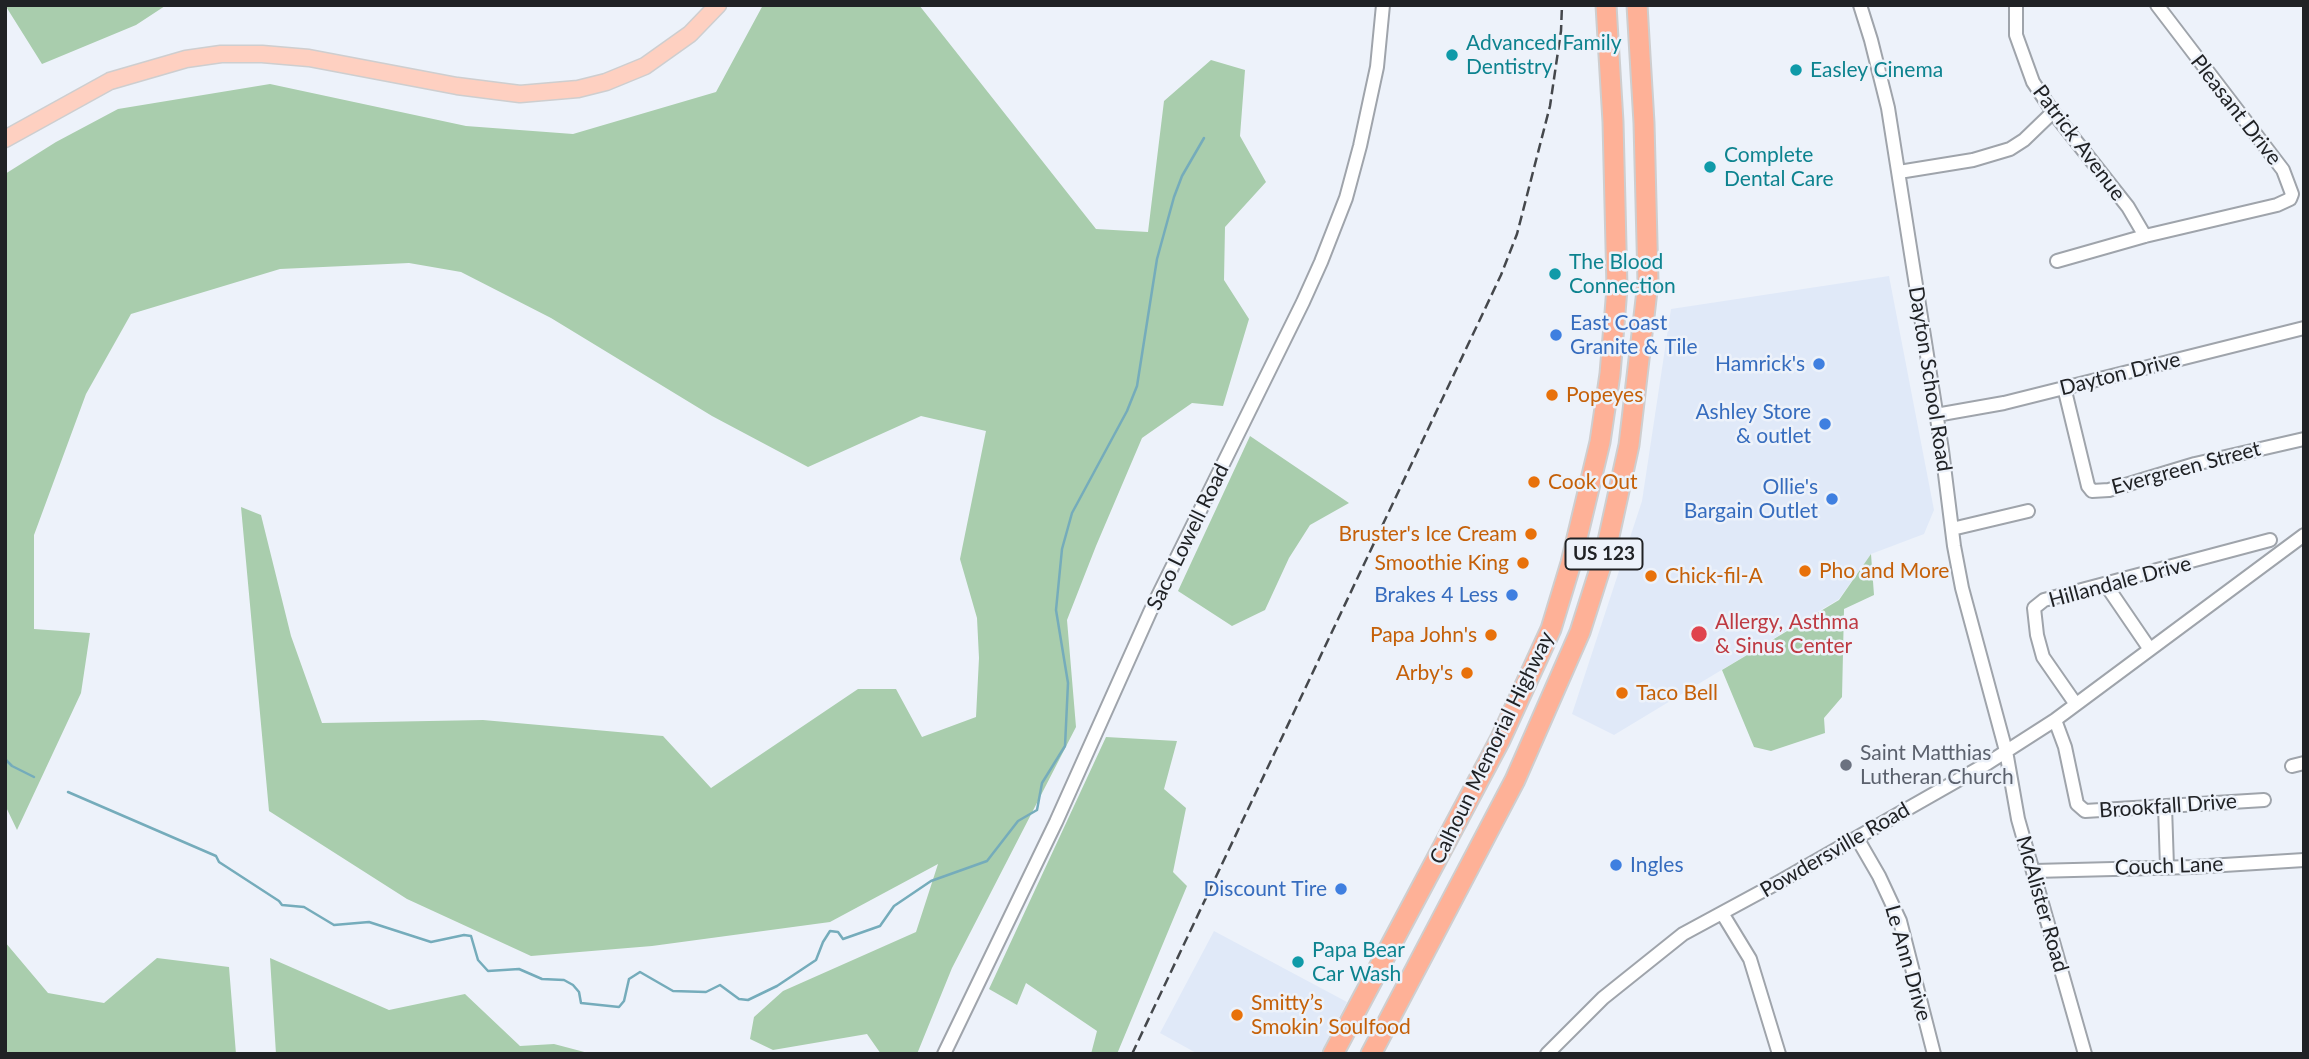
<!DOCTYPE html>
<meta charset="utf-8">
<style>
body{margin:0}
#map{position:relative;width:2309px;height:1059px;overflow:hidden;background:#edf2fa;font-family:Lato,sans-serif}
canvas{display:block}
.frame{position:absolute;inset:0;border:7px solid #202225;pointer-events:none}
</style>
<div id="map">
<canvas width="2309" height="1059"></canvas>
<div class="frame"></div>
</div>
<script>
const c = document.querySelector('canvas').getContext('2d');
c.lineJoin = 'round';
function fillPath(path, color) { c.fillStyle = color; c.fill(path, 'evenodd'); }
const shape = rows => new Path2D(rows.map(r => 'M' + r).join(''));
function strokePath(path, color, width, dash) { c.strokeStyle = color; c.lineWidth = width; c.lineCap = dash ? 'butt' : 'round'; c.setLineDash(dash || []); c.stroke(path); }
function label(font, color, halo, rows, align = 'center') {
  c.font = font + ' Lato,sans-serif'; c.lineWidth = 5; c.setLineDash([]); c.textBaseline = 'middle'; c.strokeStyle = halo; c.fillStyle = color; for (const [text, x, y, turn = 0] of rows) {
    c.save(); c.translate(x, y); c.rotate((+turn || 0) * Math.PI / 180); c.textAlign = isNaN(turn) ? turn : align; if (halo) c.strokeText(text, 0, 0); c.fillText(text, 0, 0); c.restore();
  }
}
const built = shape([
 [1889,276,1934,510,1924,534,1871,554,1839,599,1614,735,1572,714,1642,501,1671,309],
 [1214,931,1347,1002,1320,1054,1198,1054,1160,1033]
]);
const green = shape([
 [5,5,164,5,165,6,136,25,42,64],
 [763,5,919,5,1096,229,1148,232,1164,101,1211,60,1245,70,1240,136,1266,182,1225,227,1224,280,1249,319,1223,406,1192,403,1142,438,1096,546,1067,620,1076,727,952,968,917,1054,881,1054,867,1034,773,1050,750,1039,754,1017,783,991,916,932,938,864,830,922,652,946,531,956,407,899,269,811,241,507,261,515,291,636,322,723,483,720,663,736,711,788,858,689,896,689,922,737,976,717,979,658,977,618,960,559,986,431,921,416,808,467,712,416,551,318,461,272,409,263,280,269,131,314,86,394,34,535,34,629,90,633,81,693,17,830,5,805,5,174,56,142,118,109,270,84,466,126,573,134,716,92],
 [1250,436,1349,503,1310,525,1289,558,1265,610,1232,626,1178,591],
 [1871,554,1874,595,1844,609,1842,697,1824,718,1825,733,1771,751,1754,747,1722,670,1839,600],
 [1106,737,1177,741,1164,789,1186,808,1173,872,1187,886,1117,1054,1091,1054,1097,1031,1026,983,1017,1005,989,989],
 [5,942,48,993,104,1003,157,958,229,967,236,1054,5,1054],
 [270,958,389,1010,465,994,520,1046,554,1044,592,1054,276,1054]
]);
const stream = shape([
 [5,759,12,766,34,777],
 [68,792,216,856,219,862,279,901,282,905,304,907,334,925,369,922,431,942,464,935,471,936,478,960,488,971,519,969,542,979,564,980,573,985,579,992,581,1003,619,1007,624,1001,629,979,640,972,673,991,706,992,720,985,739,999,748,1000,777,986,816,960,823,942,830,931,838,932,843,939,880,926,894,906,931,881,987,861,1018,821,1037,810,1042,783,1065,746,1068,683,1056,610,1062,549,1072,513,1127,411,1137,386,1157,259,1174,197,1182,176,1204,138]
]);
const minor = shape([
 [1860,5,1871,40,1888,108,1942,450,1954,546,1962,588,2006,751,2018,819,2085,1054],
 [2016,5,2016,35,2033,82,2053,112,2128,207,2145,236],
 [1899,172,1973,160,2010,149,2024,140,2053,112],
 [2057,261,2145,236,2277,205,2290,199,2292,194,2283,170,2157,5],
 [2064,387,2088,486,2092,491,2109,490,2195,464,2304,439],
 [1936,415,2004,403,2304,328],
 [1952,529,2028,511],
 [2106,585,2149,648],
 [2075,703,2043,657,2037,635,2034,608,2044,600,2270,540],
 [2055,720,2065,747,2077,804,2085,811,2264,800],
 [2292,766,2304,763],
 [2165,806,2167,867],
 [1857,838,1879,876,1900,921,1934,1054],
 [2034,871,2192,867,2304,860],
 [1722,913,1750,959,1779,1054],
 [944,1054,1056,822,1150,612,1303,302,1321,262,1346,198,1360,146,1377,67,1383,5],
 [1547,1054,1603,998,1683,934,1779,882,1988,763,2055,720,2304,535]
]);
const major = shape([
 [5,139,110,81,186,59,221,54,262,54,309,58,457,86,520,94,578,89,606,82,645,66,690,34,718,5]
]);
const highway = shape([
 [1333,1054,1500,740,1551,629,1571,563,1600,442,1610,374,1617,288,1613,122,1606,5],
 [1371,1054,1515,780,1580,632,1606,550,1629,445,1648,282,1644,123,1637,5]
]);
const rail = shape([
 [1132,1054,1501,275,1517,234,1550,106,1561,31,1562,5]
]);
const markers = [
 [1452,55,7,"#0f9aa8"],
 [1796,70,7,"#0f9aa8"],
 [1710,167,7,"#0f9aa8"],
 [1555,274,7,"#0f9aa8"],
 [1556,335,7,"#3f7fe0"],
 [1819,364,7,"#3f7fe0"],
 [1552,395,7,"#e8710a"],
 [1825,424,7,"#3f7fe0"],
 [1534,482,7,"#e8710a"],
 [1832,499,7,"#3f7fe0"],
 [1531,534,7,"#e8710a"],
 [1523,563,7,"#e8710a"],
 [1805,571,7,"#e8710a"],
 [1651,576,7,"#e8710a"],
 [1512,595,7,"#3f7fe0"],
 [1699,634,9,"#e0444e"],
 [1491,635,7,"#e8710a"],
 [1467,673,7,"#e8710a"],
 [1622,693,7,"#e8710a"],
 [1846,765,7,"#6b7280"],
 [1616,865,7,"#3f7fe0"],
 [1341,889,7,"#3f7fe0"],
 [1298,962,7,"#0f9aa8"],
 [1237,1015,7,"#e8710a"]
];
const shields = [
 [1604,554,77]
];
const shieldNames = [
 ["US 123",1604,554]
];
const cultureNames = [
 ["Advanced Family",1466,43],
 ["Dentistry",1466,67],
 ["Easley Cinema",1810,70],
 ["Complete",1724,155],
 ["Dental Care",1724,179],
 ["The Blood",1569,262],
 ["Connection",1569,286],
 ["Papa Bear",1312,950],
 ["Car Wash",1312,974]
];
const streetNames = [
 ["Pleasant Drive",2236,110,52],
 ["Patrick Avenue",2079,143,53],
 ["Dayton Drive",2120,374,-14],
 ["Dayton School Road",1930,379,81],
 ["Evergreen Street",2186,468,-15],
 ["Saco Lowell Road",1188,537,-64],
 ["Hillandale Drive",2120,582,-15],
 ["Calhoun Memorial Highway",1492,748,-64],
 ["Brookfall Drive",2168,806,-4],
 ["Powdersville Road",1835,850,-30],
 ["Couch Lane",2169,866,-2],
 ["McAlister Road",2042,904,74],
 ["Le Ann Drive",1908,963,74]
];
const shopNames = [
 ["East Coast",1570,323,"left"],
 ["Granite & Tile",1570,347,"left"],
 ["Hamrick's",1805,364],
 ["Ashley Store",1811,412],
 ["& outlet",1811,436],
 ["Ollie's",1818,487],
 ["Bargain Outlet",1818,511],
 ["Brakes 4 Less",1498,595],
 ["Ingles",1630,865,"left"],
 ["Discount Tire",1327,889]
];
const foodNames = [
 ["Popeyes",1566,395],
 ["Cook Out",1548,482],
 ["Bruster's Ice Cream",1517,534,"right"],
 ["Smoothie King",1509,563,"right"],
 ["Pho and More",1819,571],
 ["Chick-fil-A",1665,576],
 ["Papa John's",1477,635,"right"],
 ["Arby's",1453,673,"right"],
 ["Taco Bell",1636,693],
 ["Smitty’s",1251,1003],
 ["Smokin’ Soulfood",1251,1027]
];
const healthNames = [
 ["Allergy, Asthma",1715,622],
 ["& Sinus Center",1715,646]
];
const worshipNames = [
 ["Saint Matthias",1860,753],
 ["Lutheran Church",1860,777]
];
fillPath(built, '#e0e9f8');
fillPath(green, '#a9cdad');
strokePath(stream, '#75acbb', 2.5);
strokePath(minor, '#9fa4ab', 16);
strokePath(major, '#cececf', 19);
strokePath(highway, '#cececf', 23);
strokePath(minor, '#fff', 12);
strokePath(major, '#fed0c1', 16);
strokePath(highway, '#feb197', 19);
strokePath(rail, '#45484c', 2.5, [10, 5]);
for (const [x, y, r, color] of markers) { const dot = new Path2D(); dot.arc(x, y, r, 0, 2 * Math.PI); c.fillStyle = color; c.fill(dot); strokePath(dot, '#edf2fa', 2.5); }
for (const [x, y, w] of shields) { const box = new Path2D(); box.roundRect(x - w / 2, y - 15.5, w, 31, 5); c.fillStyle = '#edf2fa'; c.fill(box); strokePath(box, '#202225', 2); }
label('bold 19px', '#202225', null, shieldNames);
label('21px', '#0d838f', '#edf2fa', cultureNames, 'left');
label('21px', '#202225', '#edf2fa', streetNames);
label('21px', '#366cbe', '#edf2fa', shopNames, 'right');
label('21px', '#c56008', '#edf2fa', foodNames, 'left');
label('21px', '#be3a42', '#edf2fa', healthNames, 'left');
label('21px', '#5b616d', '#edf2fa', worshipNames, 'left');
</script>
